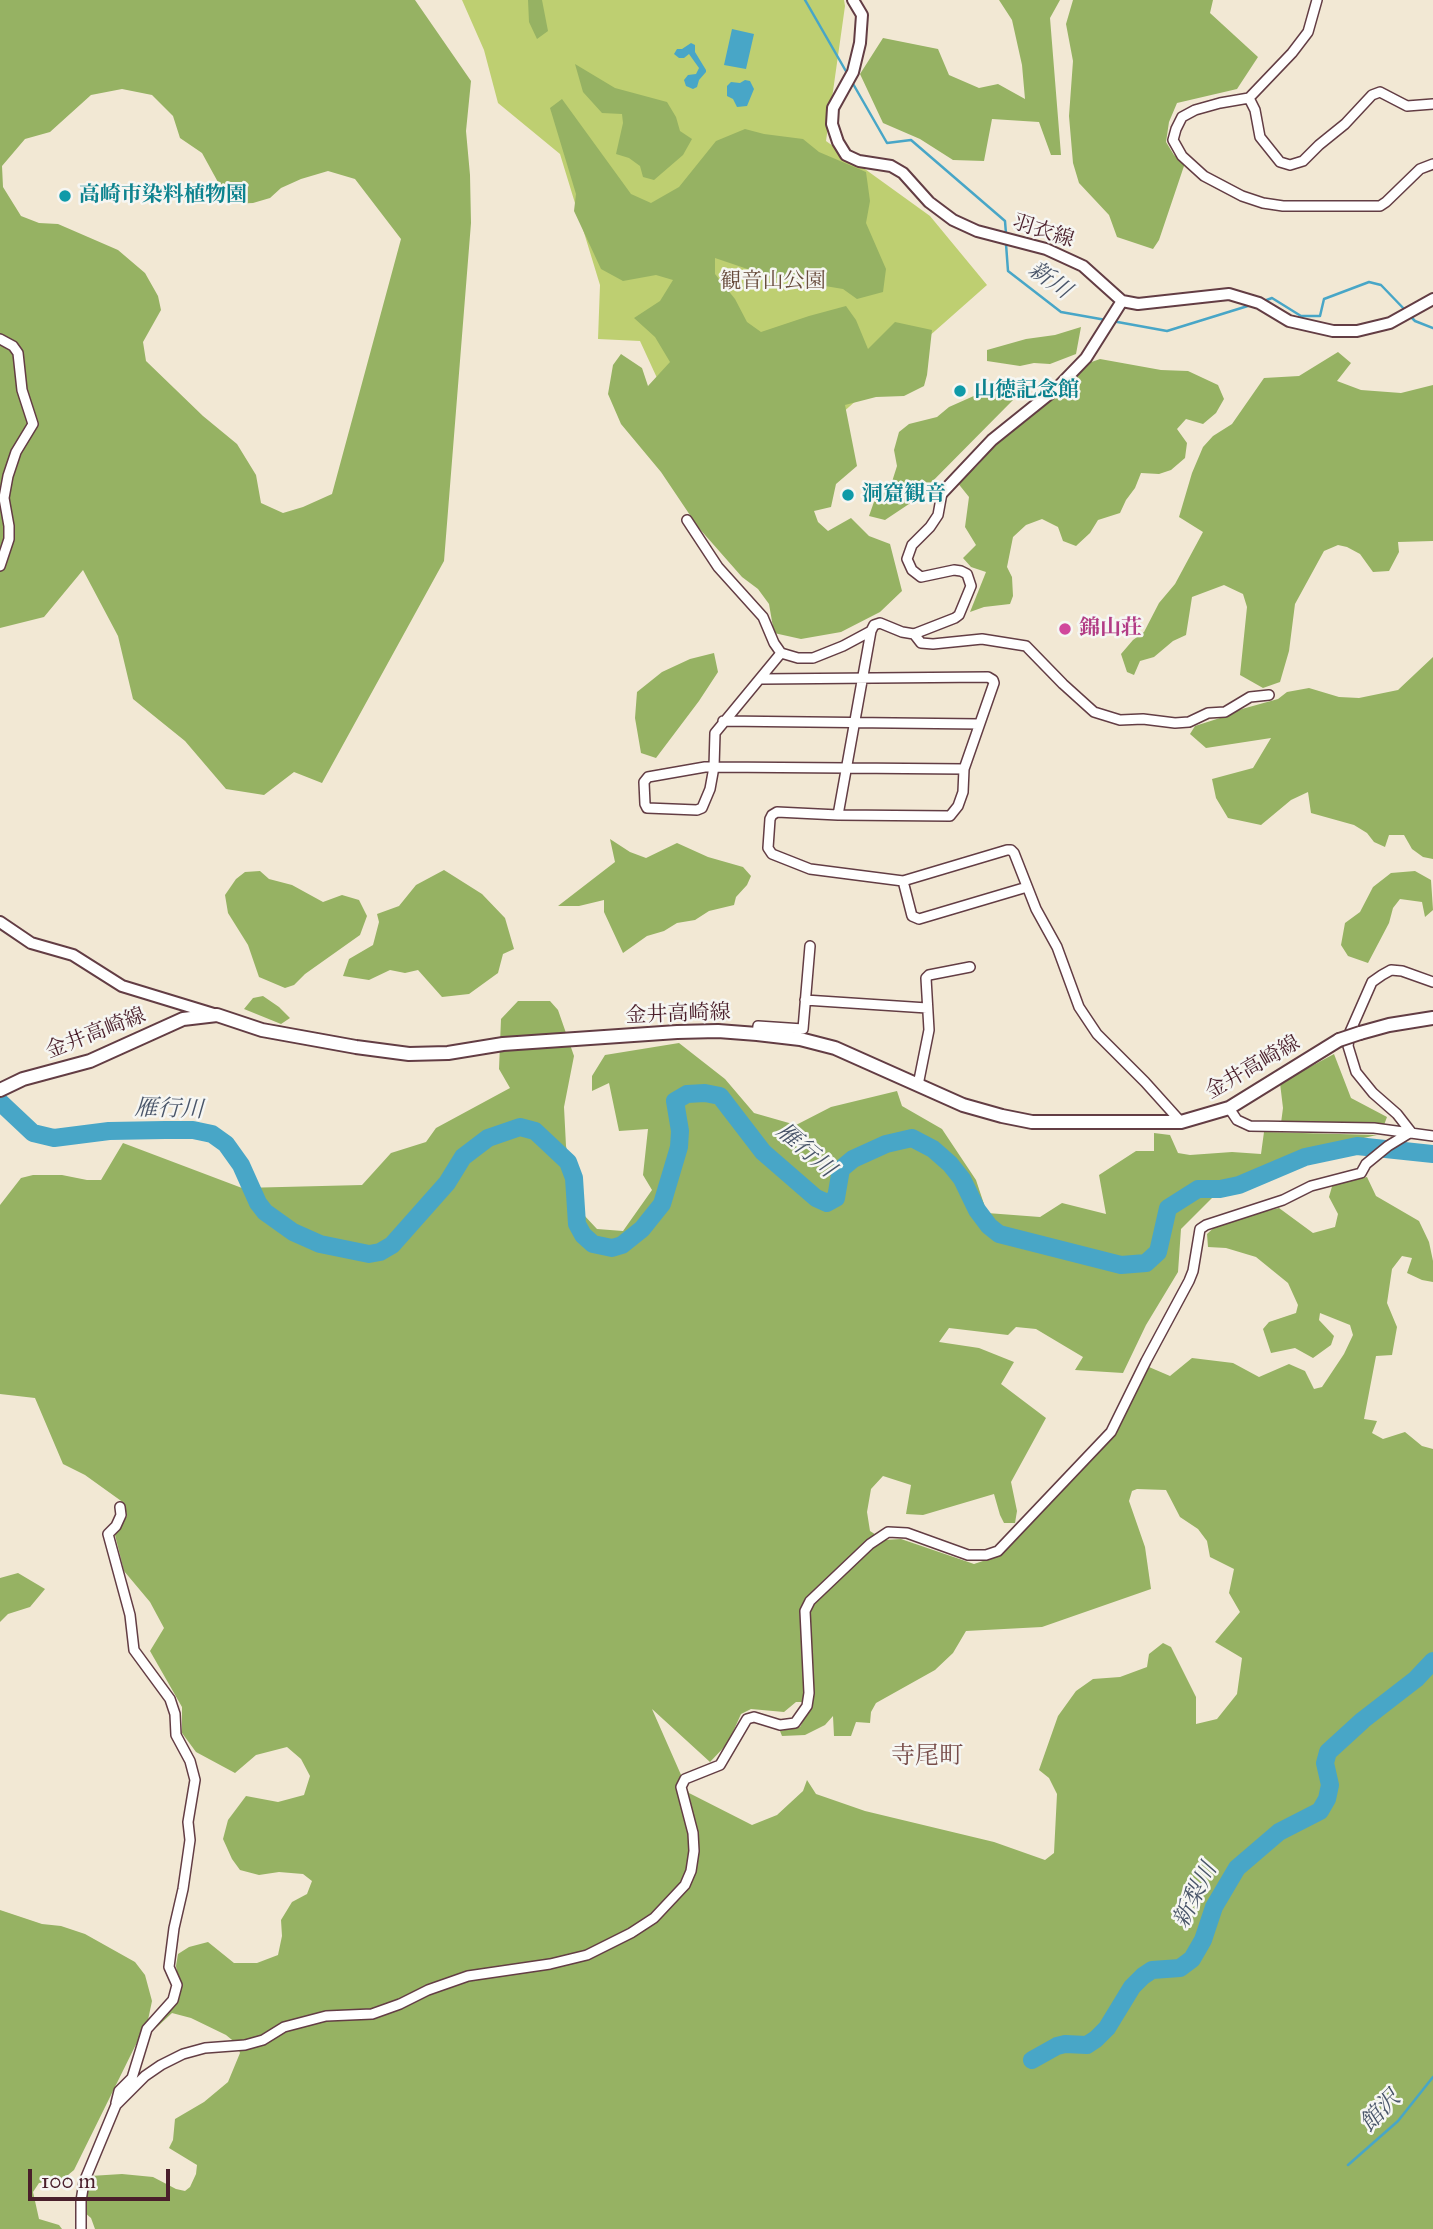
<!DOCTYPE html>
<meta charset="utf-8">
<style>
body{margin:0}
#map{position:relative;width:1433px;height:2229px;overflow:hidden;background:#f2e8d4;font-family:"IM FELL Great Primer",serif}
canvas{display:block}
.scale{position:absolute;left:28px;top:2169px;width:142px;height:32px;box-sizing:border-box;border:4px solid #4a1f2b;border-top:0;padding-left:9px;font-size:21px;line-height:24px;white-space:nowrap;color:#4a1f2b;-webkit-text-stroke:5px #f6f6f2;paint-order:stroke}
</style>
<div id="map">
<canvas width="1433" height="2229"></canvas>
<div class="scale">100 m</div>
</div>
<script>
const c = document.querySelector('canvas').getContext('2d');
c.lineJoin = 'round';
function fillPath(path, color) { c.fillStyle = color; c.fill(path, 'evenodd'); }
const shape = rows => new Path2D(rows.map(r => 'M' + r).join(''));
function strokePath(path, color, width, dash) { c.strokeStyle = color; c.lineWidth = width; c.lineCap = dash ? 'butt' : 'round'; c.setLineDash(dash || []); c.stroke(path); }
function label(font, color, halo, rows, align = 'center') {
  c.font = font + ' "IM FELL Great Primer","Noto Serif JP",serif'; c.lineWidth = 5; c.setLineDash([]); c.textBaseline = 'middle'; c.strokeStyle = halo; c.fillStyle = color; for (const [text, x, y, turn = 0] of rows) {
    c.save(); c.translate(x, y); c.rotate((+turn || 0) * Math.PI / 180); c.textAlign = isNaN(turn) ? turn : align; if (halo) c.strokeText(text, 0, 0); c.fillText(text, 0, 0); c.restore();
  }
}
const green = shape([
 [462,0,844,0,845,6,826,141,930,216,987,285,815,437,715,504,640,341,598,339,600,285,560,154,498,103,484,50]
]);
const forest = shape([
 [0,0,415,0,471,81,466,131,470,175,471,223,444,561,322,783,294,772,264,795,226,789,185,741,133,699,118,636,83,570,44,617,0,628],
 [122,89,152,95,173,116,180,138,202,153,230,204,253,203,270,198,281,188,301,179,328,171,355,179,401,239,332,494,303,507,283,513,261,503,256,475,237,444,203,416,146,361,143,342,161,310,158,296,145,273,118,250,58,224,39,223,21,216,3,187,2,166,25,139,50,132,91,95],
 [528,0,542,0,548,31,537,39,529,22],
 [999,0,1060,0,1050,18,1061,155,1051,155,1039,122,992,119,984,161,953,160,920,139,883,123,860,74,883,38,938,49,949,75,979,88,998,84,1025,99,1022,65,1012,20],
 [1073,0,1213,0,1210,13,1258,57,1237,89,1177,103,1169,122,1166,142,1174,155,1185,163,1159,240,1153,249,1117,237,1109,215,1079,183,1073,163,1069,116,1073,61,1066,24],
 [575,64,615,88,667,102,676,117,680,131,692,139,683,155,654,180,643,177,640,166,629,158,616,154,623,123,622,114,602,113,583,92],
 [562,99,631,194,651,203,679,187,716,141,745,129,764,134,803,139,819,152,866,172,870,201,866,223,886,269,883,292,857,299,843,289,771,277,715,258,715,274,735,299,747,322,761,332,809,316,846,306,856,320,868,349,895,322,932,330,927,375,924,386,904,396,876,397,845,405,857,466,836,484,831,507,814,511,818,522,828,531,851,518,869,536,890,544,902,591,880,612,841,632,801,639,774,633,769,604,758,589,742,577,698,527,661,472,621,424,608,394,613,365,621,354,642,368,648,386,670,362,655,337,634,318,660,301,673,280,656,275,623,281,601,269,574,211,576,194,550,108],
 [1081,327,1076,354,1050,364,1034,363,1020,366,987,361,987,350,1026,339,1055,335],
 [1338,352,1351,363,1337,381,1361,390,1401,393,1433,385,1433,541,1398,542,1399,552,1389,571,1373,572,1360,554,1347,547,1338,545,1324,551,1295,604,1289,651,1280,682,1263,688,1240,675,1247,607,1243,594,1224,585,1192,597,1186,635,1173,641,1154,657,1140,661,1134,675,1127,672,1121,654,1133,640,1144,632,1159,603,1175,584,1203,532,1179,517,1192,473,1203,447,1213,436,1232,424,1264,378,1299,376],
 [1100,359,1161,370,1188,371,1218,385,1224,399,1216,413,1203,424,1186,419,1177,429,1187,443,1185,458,1171,470,1159,474,1141,473,1135,488,1126,500,1120,513,1098,520,1090,533,1076,546,1063,541,1058,527,1042,519,1026,525,1013,537,1007,567,1012,577,1013,596,1010,604,984,607,970,612,986,572,971,567,963,558,976,545,965,527,969,497,957,482,976,467,998,442,1059,393,1086,364],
 [994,384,1005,384,1013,400,912,502,885,520,869,516,875,499,890,488,897,466,894,450,899,432,909,424,937,417,949,407,976,395],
 [714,653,718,672,699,701,656,758,641,753,635,718,637,692,662,672,690,659],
 [1433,657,1433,859,1423,857,1412,849,1404,835,1389,835,1385,847,1374,842,1367,833,1354,825,1311,813,1308,792,1291,800,1261,825,1228,818,1216,798,1212,779,1253,768,1271,738,1206,748,1190,734,1195,726,1220,718,1242,709,1278,699,1287,692,1309,688,1339,697,1359,698,1398,690],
 [610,839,630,852,646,858,677,843,708,857,743,867,751,876,747,885,736,897,734,905,709,911,695,920,677,923,664,931,647,936,623,953,604,912,604,900,579,906,558,906,615,862],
 [444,870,482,894,505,918,514,949,503,954,498,973,469,994,442,997,418,970,405,973,390,970,369,980,343,976,349,959,373,945,379,922,377,914,399,906,416,885],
 [260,871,269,879,292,885,323,902,342,895,359,900,367,916,360,935,305,974,294,985,285,988,259,977,248,945,228,913,225,895,236,879,245,872],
 [1415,871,1431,880,1433,910,1425,917,1422,902,1400,899,1393,908,1389,923,1368,963,1348,956,1341,945,1345,923,1360,912,1373,887,1391,873],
 [263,996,279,1007,290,1018,281,1024,244,1009,253,998],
 [518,1001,550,1001,558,1010,574,1056,564,1107,566,1146,582,1213,597,1229,623,1231,652,1190,643,1175,648,1129,619,1131,609,1083,592,1091,592,1076,605,1055,679,1043,725,1079,754,1113,796,1125,831,1107,897,1091,902,1106,942,1129,976,1180,987,1213,1040,1217,1062,1203,1106,1214,1099,1175,1136,1151,1154,1151,1154,1133,1170,1135,1178,1153,1190,1155,1232,1152,1261,1154,1264,1132,1377,1135,1328,1146,1282,1159,1230,1180,1181,1229,1178,1272,1146,1325,1123,1373,1075,1370,1083,1357,1036,1329,1016,1327,1008,1335,949,1328,939,1342,979,1348,1014,1362,1001,1384,1046,1418,1011,1482,1017,1511,1015,1523,1004,1523,1000,1515,994,1494,923,1515,906,1514,911,1485,883,1476,871,1489,867,1512,870,1531,884,1540,901,1539,974,1564,1001,1555,1115,1433,1149,1367,1170,1376,1192,1358,1233,1363,1259,1377,1289,1364,1305,1371,1314,1389,1322,1387,1344,1354,1353,1335,1350,1325,1320,1313,1319,1320,1334,1336,1331,1345,1313,1358,1295,1348,1271,1353,1263,1329,1269,1322,1296,1313,1298,1305,1288,1283,1256,1257,1226,1248,1208,1247,1207,1234,1219,1223,1279,1208,1313,1233,1335,1227,1338,1214,1329,1197,1333,1183,1367,1177,1376,1196,1419,1221,1429,1242,1433,1261,1433,1282,1422,1280,1407,1273,1412,1258,1402,1256,1392,1269,1387,1303,1397,1327,1392,1355,1376,1356,1364,1419,1377,1421,1372,1433,1383,1439,1405,1432,1422,1446,1433,1449,1433,2229,95,2229,91,2218,84,2212,84,2198,90,2176,122,2174,153,2177,176,2189,185,2191,190,2187,196,2174,197,2165,169,2148,173,2140,175,2119,204,2102,228,2082,240,2053,237,2044,226,2035,191,2018,172,2013,156,2028,176,2001,179,1983,176,1966,178,1954,189,1947,208,1942,234,1963,257,1963,278,1955,282,1936,281,1920,292,1902,307,1894,312,1881,303,1874,279,1872,259,1875,240,1870,232,1859,223,1839,228,1820,246,1796,278,1802,304,1795,310,1776,301,1759,287,1747,256,1755,235,1773,196,1752,182,1733,182,1707,150,1651,164,1628,150,1602,124,1571,115,1535,127,1516,124,1503,85,1475,63,1464,35,1398,0,1394,0,1205,21,1178,33,1175,62,1175,87,1180,101,1180,123,1143,242,1188,362,1185,391,1153,426,1142,436,1128,510,1088,499,1069,501,1019],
 [1137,1489,1166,1490,1180,1517,1198,1529,1207,1541,1210,1557,1234,1569,1229,1593,1240,1612,1215,1642,1242,1658,1237,1694,1217,1719,1196,1724,1196,1697,1171,1647,1163,1643,1149,1654,1147,1667,1120,1677,1093,1679,1076,1691,1058,1716,1039,1770,1049,1778,1057,1794,1054,1853,1045,1860,994,1842,865,1811,816,1794,807,1780,803,1791,777,1815,752,1825,689,1793,652,1709,710,1762,728,1743,741,1714,751,1709,784,1712,796,1702,813,1702,800,1727,780,1731,782,1736,805,1735,825,1725,833,1716,834,1736,851,1736,856,1722,870,1723,871,1712,876,1703,935,1670,953,1653,966,1631,1042,1627,1151,1589,1145,1547,1129,1501,1132,1491],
 [1334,1054,1351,1098,1387,1117,1384,1125,1281,1123,1283,1108,1280,1083],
 [18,1573,45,1589,30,1607,8,1614,0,1622,0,1578],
 [0,1910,42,1924,61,1926,85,1934,135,1962,145,1975,152,2001,148,2020,74,2170,62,2180,39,2183,33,2192,39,2219,59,2225,62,2229,0,2229]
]);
const water = shape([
 [732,29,754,34,746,69,724,65],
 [691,43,695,45,695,52,706,70,706,72,699,80,697,87,693,89,686,86,684,80,688,75,696,74,699,68,689,54,684,58,679,58,674,54,677,49,682,49],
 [745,80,750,81,754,89,747,106,737,107,733,99,727,96,727,86,731,82,740,83]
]);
const stream = shape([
 [805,0,847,73],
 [852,82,887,143,911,140,1005,221,1006,234],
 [1006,244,1008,271,1061,312,1106,320],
 [1264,301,1272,298,1301,316,1320,316,1324,299,1369,282,1381,285,1406,311],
 [1410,316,1415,321,1433,328],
 [1112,321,1167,331,1251,305],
 [1348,2165,1398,2121,1433,2077]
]);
const river = shape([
 [0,1102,33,1133,54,1138,109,1131,165,1130,193,1130,212,1134,226,1144,241,1165,258,1203,265,1212,293,1232,320,1244,369,1254,380,1252,392,1245,447,1183,463,1157,488,1138,520,1127,535,1131,568,1162,574,1178,577,1224,583,1235,593,1244,612,1248,622,1245,642,1229,662,1204,679,1147,680,1131,675,1101,687,1094,705,1093,720,1096,763,1152,816,1198,827,1203,836,1198,841,1169,853,1159,886,1144,912,1138,933,1149,950,1164,962,1179,977,1210,989,1226,999,1234,1121,1265,1146,1263,1158,1252,1168,1208,1198,1189,1220,1189,1239,1185,1305,1157,1357,1146,1433,1154],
 [1032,2060,1057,2046,1065,2044,1087,2045,1096,2039,1107,2028,1132,1987,1143,1976,1152,1970,1180,1968,1192,1959,1203,1940,1214,1907,1237,1868,1279,1832,1320,1811,1327,1799,1330,1785,1325,1763,1328,1752,1363,1720,1416,1679,1433,1661]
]);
const minor = shape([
 [1317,0,1308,32,1292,53,1249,98,1220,103,1195,110,1182,117,1176,129,1173,140,1182,156,1204,176,1242,196,1263,203,1283,206,1380,206,1386,202,1420,169,1433,164],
 [1249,98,1255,110,1260,137,1280,162,1290,165,1303,161,1319,145,1345,124,1372,95,1380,92,1407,106,1433,104],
 [0,339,13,346,18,353,22,390,33,424,16,452,8,476,4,498,9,526,9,539,0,566],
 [687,520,718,567,763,617,774,643,781,653,798,658,813,658,843,646,871,631,874,625,880,623,902,632,914,634,955,618,959,615,971,586,967,574,961,571,954,570,921,577,912,570,907,559,912,545,930,527,938,515,942,493],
 [914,634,921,643,933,644,982,639,1026,646,1063,684,1094,712,1120,720,1143,719,1175,723,1189,722,1208,713,1225,712,1250,697,1269,695],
 [781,653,715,733,714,767,710,789,702,808,697,810,647,808,645,804,644,782,648,777,705,767,714,767,847,768,964,769],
 [761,679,988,677,993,680,994,683,964,769,963,792,958,806,950,816,838,815,777,812,772,815,770,819,768,848,772,854,810,869,903,881,1007,850,1011,850,1014,853,1036,909,1057,947,1079,1007,1097,1034,1145,1082,1181,1122],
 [723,721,979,724],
 [838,815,871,631],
 [903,881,912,916,919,919,1027,887],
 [805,1000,927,1008],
 [757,1034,758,1026,803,1029,810,946],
 [918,1085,929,1030,926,978,929,975,970,967],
 [1229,1108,1237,1120,1250,1126,1374,1128,1433,1136],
 [116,2103,119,2091,132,2078,147,2029,173,2000,177,1985,169,1967,174,1928,183,1889,190,1840,188,1822,195,1780,190,1761,176,1735,175,1714,170,1699,134,1650,130,1615,108,1534,116,1526,121,1515,120,1507],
 [81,2229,81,2201,84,2182,116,2105,145,2076,161,2065,183,2054,205,2048,245,2045,263,2040,284,2027,326,2016,372,2014,400,2004,428,1990,468,1976,550,1964,587,1955,631,1933,654,1918,685,1885,691,1871,694,1851,693,1833,681,1787,685,1779,720,1765,747,1719,754,1717,780,1725,795,1723,807,1706,809,1693,805,1611,810,1601,870,1544,888,1532,907,1533,968,1555,986,1555,998,1551,1111,1432,1146,1361,1189,1281,1193,1271,1200,1229,1206,1225,1283,1200,1311,1186,1361,1173,1366,1164,1388,1146,1411,1132,1397,1114,1373,1093,1356,1072,1348,1046,1350,1032,1372,982,1382,975,1391,970,1402,971,1433,982]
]);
const tertiary = shape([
 [853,0,862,15,860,43,853,72,833,108,832,124,838,142,846,155,859,161,891,166,903,173,929,202,953,220,977,231,1046,249,1083,266,1122,301,1138,304,1229,294,1259,303,1289,321,1333,331,1357,331,1390,323,1433,299],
 [942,493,992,440,1058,387,1086,358,1122,301],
 [0,922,31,943,73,955,122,986,217,1015]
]);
const secondary = shape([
 [1360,1033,1389,1025,1433,1018],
 [0,1090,23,1079,90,1061,183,1019,217,1015,262,1030,356,1047,409,1054,448,1053,503,1044,677,1032,718,1031,757,1034,800,1039,835,1048,963,1105,1002,1116,1032,1122,1181,1122,1229,1108,1339,1040]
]);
const secondaryBridge = shape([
 [1339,1040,1360,1033]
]);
const markers = [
 [65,196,7,"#0f9aa8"],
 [960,391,7,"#0f9aa8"],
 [848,495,7,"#0f9aa8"],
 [1065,629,7,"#d1479c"]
];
const cultureNames = [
 ["高崎市染料植物園",79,196],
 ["山徳記念館",974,391],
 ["洞窟観音",862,495]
];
const streetNames = [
 ["羽衣線",1043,232,18],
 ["金井高崎線",678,1015,-2],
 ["金井高崎線",96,1034,-21],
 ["金井高崎線",1253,1068,-30]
];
const parkNames = [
 ["観音山公園",773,282]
];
const hotelNames = [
 ["錦山荘",1079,629]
];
const waterNames = [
 ["新川",1049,281,35],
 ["雁行川",169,1110,2],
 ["雁行川",805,1151,41],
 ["新梨川",1196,1896,-63],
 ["館沢",1381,2112,-46]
];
const quarterNames = [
 ["寺尾町",927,1757]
];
fillPath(green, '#becf71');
fillPath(forest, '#96b263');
fillPath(water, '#48a6c7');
strokePath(stream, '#48a6c7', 2.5);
strokePath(river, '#48a6c7', 18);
strokePath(minor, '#633d44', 12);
strokePath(tertiary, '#633d44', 14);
strokePath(secondary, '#633d44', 16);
strokePath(minor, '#fff', 9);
strokePath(tertiary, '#fff', 10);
strokePath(secondary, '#fff', 12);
strokePath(secondaryBridge, '#633d44', 16, []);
strokePath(secondaryBridge, '#fff', 12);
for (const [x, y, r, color] of markers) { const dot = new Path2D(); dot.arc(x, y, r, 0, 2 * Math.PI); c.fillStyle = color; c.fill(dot); strokePath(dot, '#f6f6f2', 2.5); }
label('bold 21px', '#0d838f', '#f6f6f2', cultureNames, 'left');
label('21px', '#4a1f2b', '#f6f6f2', streetNames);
label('21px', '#674b3c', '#f6f6f2', parkNames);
label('bold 21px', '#b23c85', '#f6f6f2', hotelNames, 'left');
label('italic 23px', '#495569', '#f6f6f2', waterNames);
label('24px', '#774d4a', '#f6f6f2', quarterNames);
</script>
